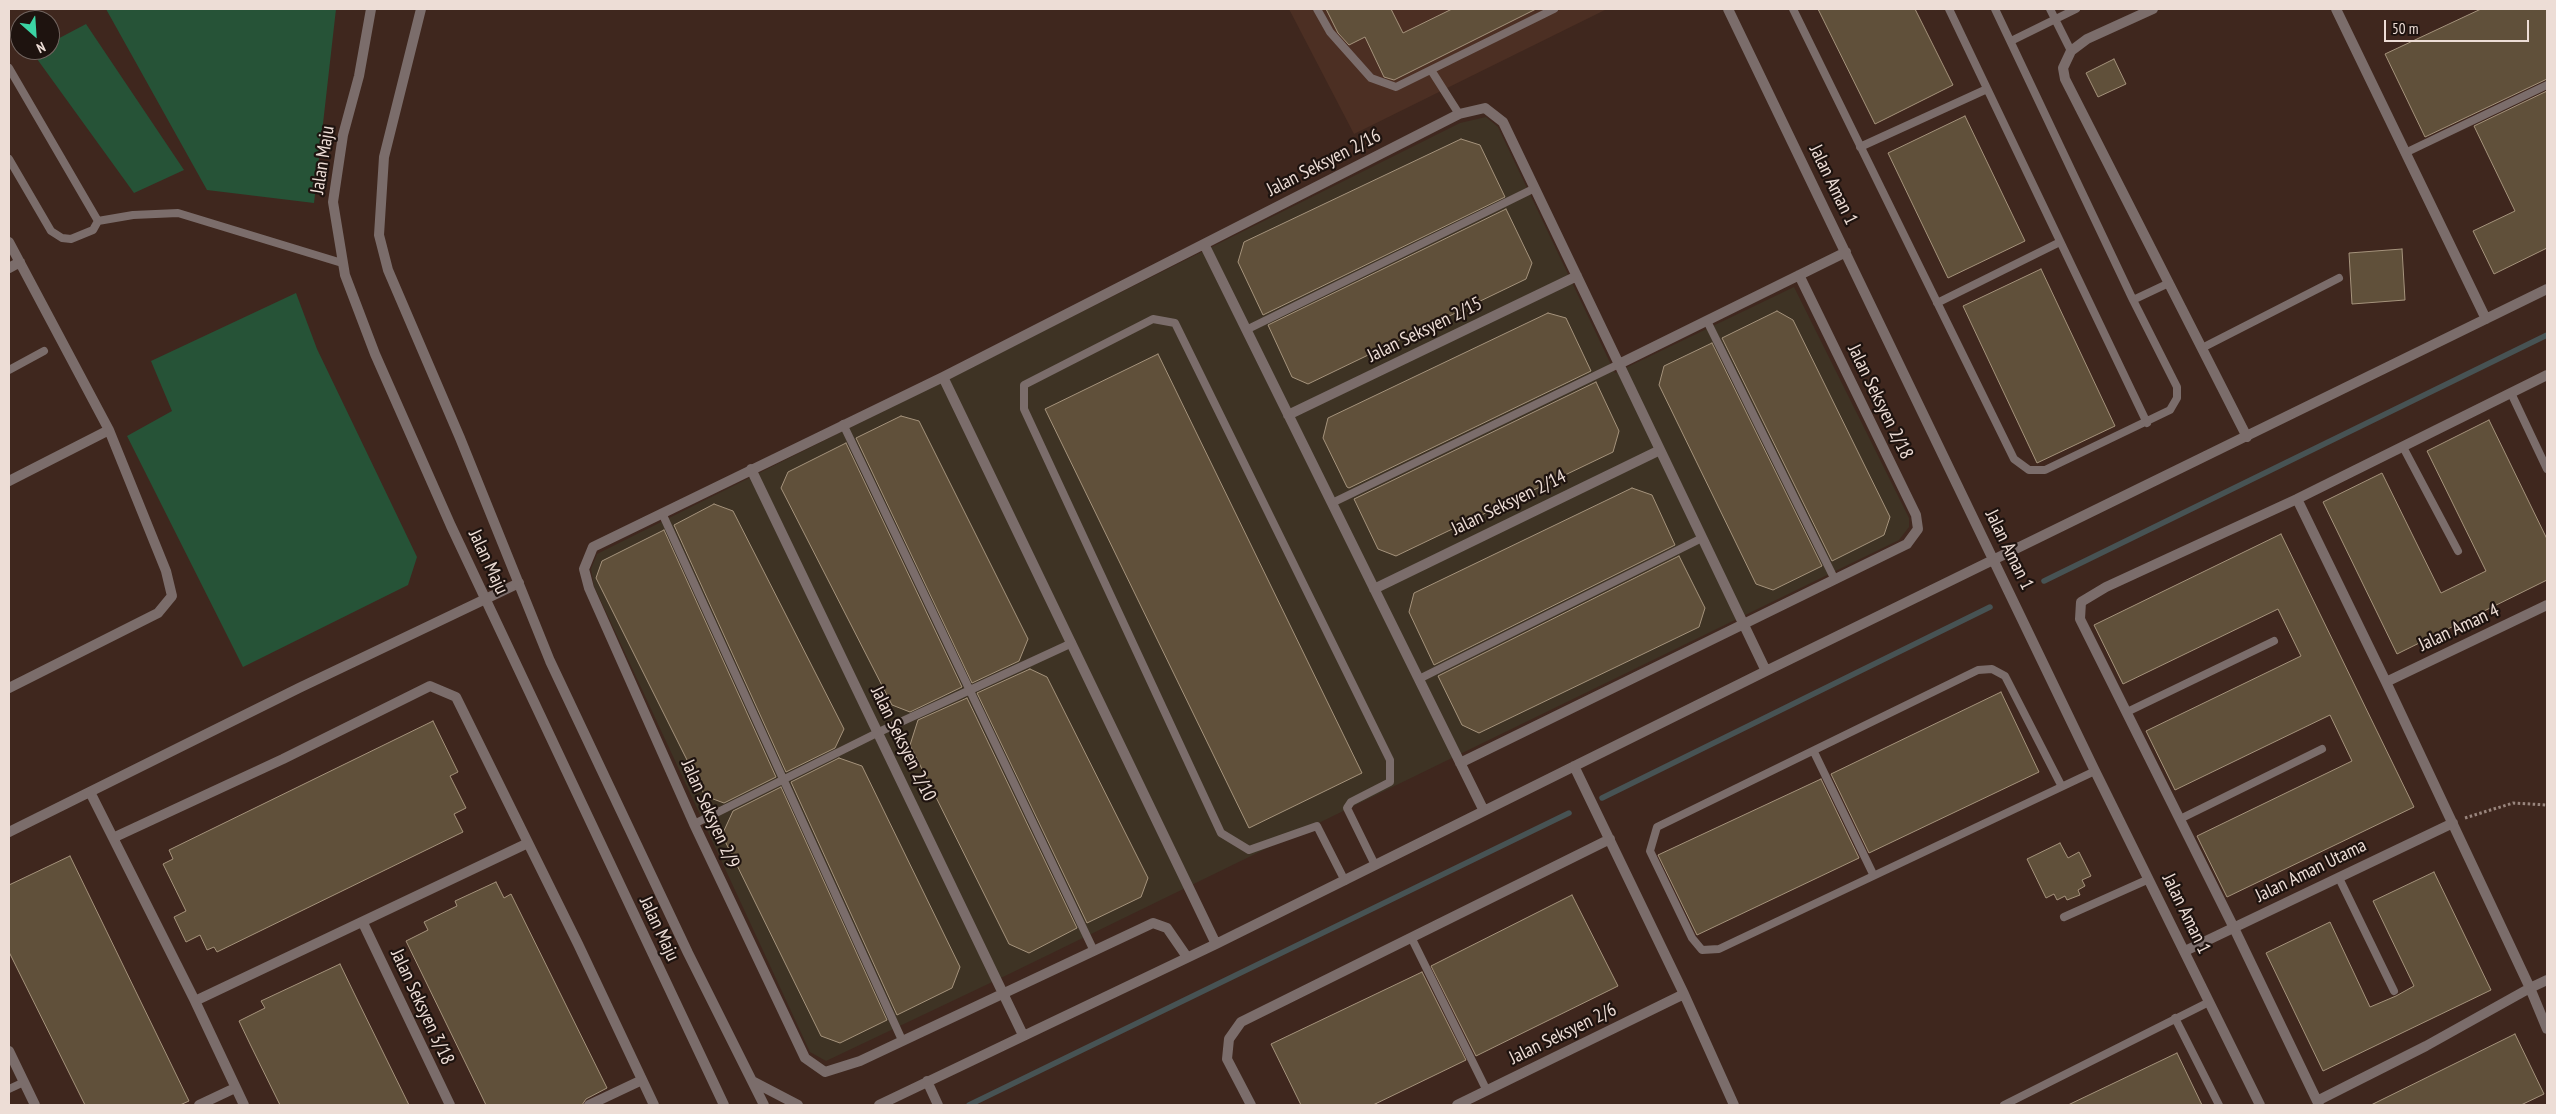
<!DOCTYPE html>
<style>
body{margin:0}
#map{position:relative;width:2556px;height:1114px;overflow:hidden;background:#3f271e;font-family:"PT Sans Narrow",sans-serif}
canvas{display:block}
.frame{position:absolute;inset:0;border:10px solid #edddd6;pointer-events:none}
.north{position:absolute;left:10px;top:10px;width:50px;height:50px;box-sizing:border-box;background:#1e130f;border:1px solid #71645f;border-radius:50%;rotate:154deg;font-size:14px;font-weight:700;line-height:20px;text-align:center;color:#edddd6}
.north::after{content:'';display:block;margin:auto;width:18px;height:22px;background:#3bd4a4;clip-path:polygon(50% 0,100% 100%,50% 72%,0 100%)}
.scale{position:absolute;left:2384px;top:20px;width:145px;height:22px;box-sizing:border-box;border:2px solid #edddd6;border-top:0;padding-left:6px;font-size:15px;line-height:18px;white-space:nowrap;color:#edddd6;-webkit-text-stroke:4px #1e130f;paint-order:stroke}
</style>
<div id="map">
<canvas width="2556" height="1114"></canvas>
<div class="frame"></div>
<div class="north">N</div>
<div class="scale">50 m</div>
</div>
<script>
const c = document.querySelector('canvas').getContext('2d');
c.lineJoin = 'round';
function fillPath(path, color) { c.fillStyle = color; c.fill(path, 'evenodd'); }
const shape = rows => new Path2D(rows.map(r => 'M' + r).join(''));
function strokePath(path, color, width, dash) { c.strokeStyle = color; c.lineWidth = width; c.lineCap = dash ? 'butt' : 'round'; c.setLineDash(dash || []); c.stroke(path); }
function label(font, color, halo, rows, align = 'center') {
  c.font = font + ' "PT Sans Narrow",sans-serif'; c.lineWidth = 4.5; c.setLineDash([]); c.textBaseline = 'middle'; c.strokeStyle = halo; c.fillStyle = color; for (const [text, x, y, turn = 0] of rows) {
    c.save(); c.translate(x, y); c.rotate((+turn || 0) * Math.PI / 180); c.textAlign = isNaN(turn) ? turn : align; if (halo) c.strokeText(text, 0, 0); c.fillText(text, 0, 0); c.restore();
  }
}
const commercial = shape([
 [1486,117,1498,127,1615,373,1794,287,1909,518,1909,527,1899,540,1007,975,826,1061,810,1052,594,586,591,569,597,554,1460,123]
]);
const built = shape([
 [1289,9,1607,9,1354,134]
]);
const green = shape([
 [106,9,336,9,314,203,207,190],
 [86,24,184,170,134,193,32,52,50,50,50,43],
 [296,293,317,349,417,557,408,585,243,667,127,436,172,411,151,361]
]);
const stream = shape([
 [2044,581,2547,335],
 [1602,798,1990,607],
 [969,1105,1569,813]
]);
const building = shape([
 [1326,9,1391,9,1403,33,1452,9,1536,9,1394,80,1384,77,1365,37,1349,45,1338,33,1326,9],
 [1818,9,1915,9,1953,85,1875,124,1818,9],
 [2481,9,2547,9,2547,79,2425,137,2385,54,2481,9],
 [2114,59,2126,84,2098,97,2086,73,2114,59],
 [2547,91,2547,248,2494,274,2473,231,2515,211,2474,126,2547,91],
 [1965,116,2025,241,1948,278,1888,153,1965,116],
 [1461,139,1480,145,1505,197,1263,315,1238,262,1244,242,1461,139],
 [1506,209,1532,263,1526,279,1308,384,1292,377,1268,325,1506,209],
 [2402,249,2405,300,2352,304,2349,253,2402,249],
 [2041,269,2115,426,2037,463,1963,306,2041,269],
 [1777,311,1793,320,1890,517,1884,535,1832,561,1722,338,1777,311],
 [1548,313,1566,318,1591,371,1349,488,1347,487,1323,438,1328,418,1548,313],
 [1712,343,1822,566,1773,590,1756,584,1659,385,1664,366,1712,343],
 [1158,354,1362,773,1249,828,1045,409,1158,354],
 [1596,382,1619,431,1613,452,1396,556,1378,549,1354,499,1596,382],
 [901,416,919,421,1028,639,1019,661,972,683,856,438,901,416],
 [2489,420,2547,539,2547,580,2397,654,2323,502,2382,473,2441,593,2486,571,2427,451,2489,420],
 [846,443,962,687,910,712,892,705,781,488,788,472,846,443],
 [1632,488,1652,495,1675,545,1434,665,1409,612,1414,593,1632,488],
 [714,504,733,511,844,729,835,748,786,772,674,525,714,504],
 [664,530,776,777,724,803,705,796,596,578,602,561,664,530],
 [2281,534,2414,807,2227,897,2197,836,2352,761,2330,715,2175,790,2146,731,2301,656,2278,609,2123,684,2094,625,2281,534],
 [1679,556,1705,608,1699,627,1479,733,1462,725,1438,676,1679,556],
 [1030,669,1047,677,1148,878,1141,897,1087,923,977,693,1030,669],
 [2001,692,2039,772,1869,853,1831,774,2001,692],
 [967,698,1077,928,1029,953,1009,944,910,745,918,720,967,698],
 [433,721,458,772,450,776,466,808,454,814,463,832,217,952,214,947,207,950,200,935,186,942,174,917,186,911,163,864,173,859,169,850,433,721],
 [839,758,862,766,960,967,952,988,897,1015,791,782,839,758],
 [1821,779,1859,858,1697,935,1658,855,1821,779],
 [781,787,887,1020,840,1043,821,1036,722,835,733,811,781,787],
 [2060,843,2068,858,2079,852,2091,876,2082,880,2085,886,2078,890,2080,895,2067,900,2065,896,2057,900,2054,894,2046,898,2027,859,2060,843],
 [70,856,189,1101,180,1105,85,1105,9,952,9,885,70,856],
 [2434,872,2491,990,2323,1071,2266,953,2330,922,2370,1007,2396,996,2414,986,2373,901,2434,872],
 [496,882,504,898,511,894,607,1088,586,1099,582,1105,486,1105,406,941,428,930,424,922,457,906,455,901,496,882],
 [1572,895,1618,986,1476,1056,1431,966,1572,895],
 [340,964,354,993,409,1105,280,1105,250,1044,239,1021,265,1008,261,1001,340,964],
 [1422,972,1466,1060,1373,1105,1301,1105,1271,1044,1422,972],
 [2515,1034,2544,1094,2521,1105,2371,1105,2515,1034],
 [2177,1053,2202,1105,2068,1105,2177,1053]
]);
const path = shape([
 [2465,818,2513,803,2547,805]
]);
const service = shape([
 [1317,9,1330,32,1371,78,1396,87,1554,9],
 [1793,9,2014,459,2029,470,2045,470,2170,410,2177,398,2177,387,2133,300,1995,9],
 [1949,9,2147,423],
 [2050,9,2071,51],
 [2011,41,2076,9],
 [9,68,98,221],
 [1431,70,1459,114],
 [1860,147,1987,89],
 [2405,153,2547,85],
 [9,159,51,231,62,238,71,239,93,230,98,221,133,215,178,213,342,263],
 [2133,300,2169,283],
 [1937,303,2060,242],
 [1707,321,1835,580],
 [1246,330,1535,188],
 [2202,348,2339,278],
 [9,370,44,351],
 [2511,393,2547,469],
 [843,424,1093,949],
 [2403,447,2458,551],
 [1332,503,1619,364],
 [662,513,902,1040],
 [1419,679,1702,538],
 [2127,712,2274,641],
 [1814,752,1873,874],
 [2061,785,2005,676,1992,669,1978,670,1657,827,1650,851,1692,938,1702,950,1719,949,2095,771],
 [2180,819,2322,749],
 [694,824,879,732,1072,643],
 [2339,878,2394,991],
 [1345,881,1317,826,1249,850,1221,833,1024,409,1024,385,1153,319,1175,323,1390,760,1390,782,1351,802,1347,808,1375,865],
 [2064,917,2149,879],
 [1412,939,1487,1091],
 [2175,1018,2219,1105],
 [9,1089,24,1082],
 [2004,1105,2209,1002]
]);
const minor = shape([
 [1728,9,2095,771,2260,1105],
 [2153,9,2087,39,2071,51,2063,68,2065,79,2247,437],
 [2336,9,2486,319],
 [9,242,109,430,166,571,172,596,158,613,9,688],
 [1204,244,1484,811],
 [9,268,20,262],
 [1619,364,1846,252],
 [943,377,1216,944],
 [1288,415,1577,276],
 [751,469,1023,1035],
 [9,481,109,430],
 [2297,499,2386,682,2530,988,2547,1029],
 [1374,589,1660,450],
 [2386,682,2547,605],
 [1460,763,1907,544,1918,529,1916,515,1799,275],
 [1574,766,1684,994,1734,1105],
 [90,792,195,1001,244,1105],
 [9,832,299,688,519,583],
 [115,837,283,759,430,686,456,697,578,944,654,1105],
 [363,923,450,1105],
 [2185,951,2453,823],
 [1187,957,1167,928,1153,923,860,1061,825,1072,805,1058,694,824,589,588,584,569,593,547,943,377,1459,114,1485,108,1503,122,1766,671],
 [195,1001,528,843],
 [9,1051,35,1105],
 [927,1081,938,1105],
 [2317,1101,2426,1046,2530,988,2547,980],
 [199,1105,235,1088],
 [589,1105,642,1080],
 [879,1105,1216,944,1766,671,2547,289],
 [1251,1105,1227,1059,1229,1039,1241,1022,1610,839],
 [1457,1105,1684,994],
 [2319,1105,2234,928,2080,619,2081,602,2106,587,2297,499,2547,375]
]);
const tertiary = shape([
 [371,9,359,76,343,135,333,202,345,275,375,354,451,526,724,1105],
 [421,9,384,157,379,235,388,270,460,438,550,661,688,953,764,1105],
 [752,1081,798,1105]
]);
const streetNames = [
 ["Jalan Maju",323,160,-81],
 ["Jalan Seksyen 2/16",1324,163,-27],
 ["Jalan Aman 1",1833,185,64],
 ["Jalan Seksyen 2/15",1425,330,-26],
 ["Jalan Seksyen 2/18",1880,402,64],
 ["Jalan Seksyen 2/14",1509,503,-26],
 ["Jalan Aman 1",2009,550,64],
 ["Jalan Maju",488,562,65],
 ["Jalan Aman 4",2459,628,-25],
 ["Jalan Seksyen 2/10",903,744,64],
 ["Jalan Seksyen 2/9",710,814,66],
 ["Jalan Aman Utama",2311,871,-26],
 ["Jalan Aman 1",2186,914,64],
 ["Jalan Maju",659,929,65],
 ["Jalan Seksyen 3/18",422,1007,65],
 ["Jalan Seksyen 2/6",1563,1034,-26]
];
fillPath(commercial, '#3e3324');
fillPath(built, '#4c2f23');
fillPath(green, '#265337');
strokePath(stream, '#475354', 5.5);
fillPath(building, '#60503a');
strokePath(building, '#a5937c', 1);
strokePath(path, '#99857d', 3, [2.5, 2.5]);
strokePath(service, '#7b6d6b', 8);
strokePath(minor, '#7b6d6b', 10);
strokePath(tertiary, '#7b6d6b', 10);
label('19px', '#edddd6', '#1e130f', streetNames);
</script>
